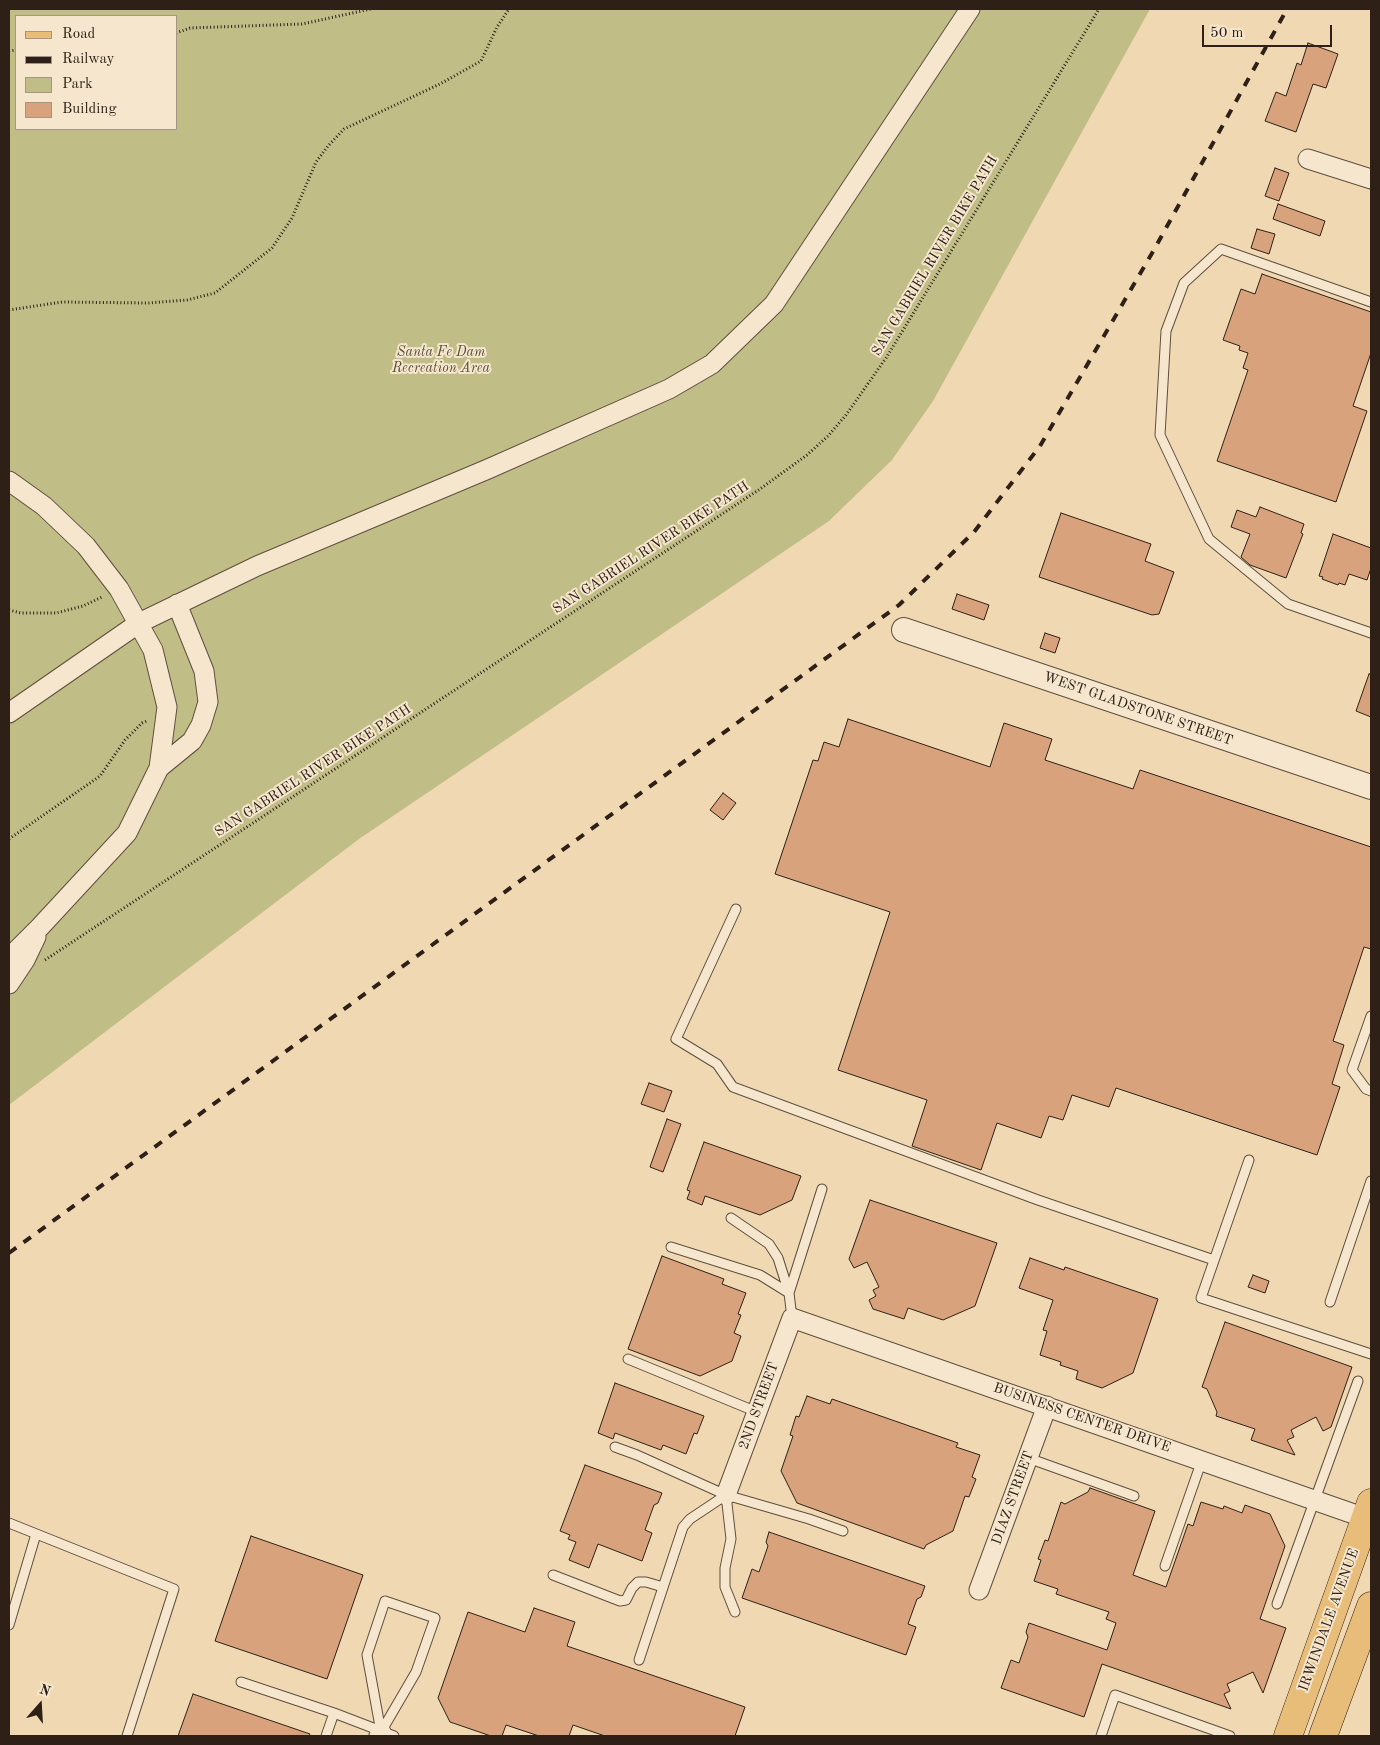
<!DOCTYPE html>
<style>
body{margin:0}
#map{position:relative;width:1380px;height:1745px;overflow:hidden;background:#f0d9b2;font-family:"Old Standard TT",serif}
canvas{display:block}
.frame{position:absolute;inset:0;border:10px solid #2f2017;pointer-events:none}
.legend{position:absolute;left:15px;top:15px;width:162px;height:115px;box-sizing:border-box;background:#f5e6cd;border:1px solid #a69784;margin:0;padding:6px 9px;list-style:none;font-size:15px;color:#2f2017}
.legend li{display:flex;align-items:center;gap:10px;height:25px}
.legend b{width:25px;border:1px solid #a69784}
.north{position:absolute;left:15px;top:1680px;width:50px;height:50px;-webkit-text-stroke:4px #f5e6cd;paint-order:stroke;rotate:19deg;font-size:14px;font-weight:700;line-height:20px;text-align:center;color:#2f2017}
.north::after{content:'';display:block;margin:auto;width:18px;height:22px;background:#2f2017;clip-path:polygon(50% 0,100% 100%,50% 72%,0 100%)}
.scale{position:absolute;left:1202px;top:25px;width:130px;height:22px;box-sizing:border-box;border:2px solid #2f2017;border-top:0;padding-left:6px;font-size:15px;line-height:18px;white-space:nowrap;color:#2f2017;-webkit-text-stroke:4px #f5e6cd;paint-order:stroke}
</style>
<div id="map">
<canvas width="1380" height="1745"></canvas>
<div class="frame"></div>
<ul class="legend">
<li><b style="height:6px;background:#e8bc79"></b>Road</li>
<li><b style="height:6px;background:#2f2017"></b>Railway</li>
<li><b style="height:14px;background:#c1bd87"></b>Park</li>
<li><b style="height:14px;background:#d8a37c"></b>Building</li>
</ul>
<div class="north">N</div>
<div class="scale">50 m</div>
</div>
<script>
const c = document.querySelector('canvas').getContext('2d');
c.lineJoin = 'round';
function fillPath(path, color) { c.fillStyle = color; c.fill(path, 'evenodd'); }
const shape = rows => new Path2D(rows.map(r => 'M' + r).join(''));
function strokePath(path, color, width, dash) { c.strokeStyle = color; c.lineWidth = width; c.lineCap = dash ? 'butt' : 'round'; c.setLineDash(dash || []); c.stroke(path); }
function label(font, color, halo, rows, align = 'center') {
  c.font = font + ' "Old Standard TT",serif'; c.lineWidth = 4; c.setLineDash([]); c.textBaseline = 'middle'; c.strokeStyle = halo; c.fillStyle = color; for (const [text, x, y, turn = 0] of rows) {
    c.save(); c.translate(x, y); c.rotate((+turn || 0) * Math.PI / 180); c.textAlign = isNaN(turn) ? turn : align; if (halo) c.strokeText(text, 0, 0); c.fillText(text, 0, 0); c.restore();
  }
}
const green = shape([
 [9,9,1150,9,933,401,892,460,829,521,359,839,9,1105],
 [16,16,176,16,176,129,16,129]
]);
const building = shape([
 [1308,43,1338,54,1326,88,1313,84,1296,132,1265,121,1276,92,1286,96,1297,63,1301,65,1308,43],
 [1275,168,1289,173,1279,201,1265,196,1275,168],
 [1278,204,1325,221,1320,236,1273,219,1278,204],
 [1257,229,1275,234,1269,254,1251,248,1257,229],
 [1262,274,1371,312,1371,353,1353,406,1367,411,1336,502,1217,461,1248,370,1243,368,1248,353,1239,350,1240,346,1223,340,1241,289,1255,294,1262,274],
 [1260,507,1304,524,1301,533,1303,534,1286,578,1250,565,1241,557,1250,534,1231,527,1237,510,1256,517,1260,507],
 [1061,513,1151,544,1145,561,1174,572,1159,614,1152,615,1039,577,1061,513],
 [1333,534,1371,548,1371,568,1367,580,1349,574,1345,585,1339,583,1338,585,1322,579,1323,577,1319,576,1333,534],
 [957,594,989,605,984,620,952,609,957,594],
 [1045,633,1060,638,1055,653,1040,648,1045,633],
 [1369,674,1371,674,1371,717,1356,711,1369,674],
 [848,719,990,767,1004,723,1052,739,1045,760,1133,789,1140,770,1371,847,1371,949,1364,947,1333,1041,1344,1045,1332,1084,1340,1087,1317,1155,1116,1088,1109,1107,1072,1095,1063,1120,1049,1116,1041,1138,997,1123,981,1170,912,1146,927,1100,838,1070,890,912,775,874,813,760,818,761,824,742,839,747,848,719],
 [723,793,736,803,723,820,710,810,723,793],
 [649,1083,672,1091,664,1112,641,1104,649,1083],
 [667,1119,681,1124,663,1172,650,1167,667,1119],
 [704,1142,801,1176,792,1200,760,1215,705,1196,702,1205,687,1199,690,1191,687,1190,704,1142],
 [870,1200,997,1243,975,1306,943,1320,908,1308,904,1319,873,1309,869,1300,876,1296,873,1290,879,1287,867,1262,854,1268,849,1259,870,1200],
 [662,1256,724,1279,722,1284,746,1293,738,1314,741,1315,734,1333,741,1336,732,1361,700,1376,628,1349,662,1256],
 [1030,1258,1064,1270,1065,1267,1158,1299,1133,1373,1102,1388,1076,1379,1078,1371,1060,1365,1061,1362,1040,1355,1047,1331,1043,1330,1053,1300,1019,1288,1030,1258],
 [1253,1275,1269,1281,1265,1293,1248,1287,1253,1275],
 [1225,1322,1352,1367,1331,1427,1323,1431,1316,1417,1291,1430,1294,1437,1287,1440,1295,1455,1251,1440,1255,1429,1216,1416,1217,1412,1207,1389,1202,1387,1225,1322],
 [615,1383,704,1416,697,1434,694,1433,686,1454,663,1445,661,1450,615,1433,613,1439,598,1433,615,1383],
 [807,1396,830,1404,832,1399,958,1443,956,1447,980,1455,972,1477,976,1479,969,1497,965,1496,953,1531,926,1545,924,1549,797,1503,781,1471,793,1436,790,1435,796,1416,799,1417,807,1396],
 [585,1465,662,1493,658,1503,654,1505,645,1530,652,1533,642,1561,598,1544,589,1568,569,1560,576,1542,568,1539,570,1535,560,1531,585,1465],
 [1090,1488,1155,1511,1133,1575,1166,1587,1188,1524,1193,1526,1201,1502,1223,1509,1224,1506,1242,1513,1245,1505,1270,1514,1285,1546,1260,1619,1286,1628,1263,1693,1253,1672,1227,1684,1230,1691,1224,1694,1231,1709,1102,1664,1084,1717,1001,1688,1011,1660,1019,1663,1028,1637,1026,1632,1029,1623,1107,1650,1116,1623,1106,1619,1109,1612,1056,1594,1058,1589,1034,1581,1041,1560,1038,1559,1045,1540,1048,1541,1061,1502,1065,1504,1088,1492,1090,1488],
 [769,1532,925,1586,921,1597,917,1599,908,1624,916,1627,906,1655,742,1598,752,1569,759,1572,768,1546,766,1542,769,1532],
 [251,1536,363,1575,327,1679,215,1641,251,1536],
 [534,1608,575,1622,567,1646,745,1707,735,1736,605,1736,573,1725,569,1736,539,1736,506,1725,502,1736,491,1736,450,1722,438,1698,468,1612,525,1632,534,1608],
 [193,1694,310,1734,309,1736,178,1736,193,1694]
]);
const path = shape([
 [176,33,190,28,302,24,371,9],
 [9,51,16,50],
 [9,310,62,302,148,303,187,300,215,293,272,248,292,218,316,162,328,146,344,129,440,84,481,61,497,27,509,9],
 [9,610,21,613,56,613,83,606,102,597],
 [9,839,100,776,125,740,142,723,147,721],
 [45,960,760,489,807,455,828,436,846,415,886,358,1099,9]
]);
const service = shape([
 [1371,302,1221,249,1184,283,1166,331,1160,435,1209,539,1288,604,1371,633],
 [736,909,676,1039,717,1064,733,1087,1038,1200,1214,1260],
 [1371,1016,1352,1070,1366,1089,1371,1091],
 [1249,1160,1201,1298,1371,1354],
 [731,1218,769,1244,778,1258,789,1293],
 [671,1247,760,1275,789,1293],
 [1330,1302,1371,1181],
 [792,1318,789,1293,822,1189],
 [628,1359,757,1412],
 [615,1447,637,1455,726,1495,809,1519,843,1531],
 [1028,1458,1134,1496],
 [726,1495,731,1539,725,1568,725,1587,735,1612],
 [9,1523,174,1589,127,1736],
 [1165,1566,1202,1460],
 [553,1575,620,1601,626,1600,632,1588,638,1582,646,1582,663,1587],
 [385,1601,435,1618,416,1672,381,1732,367,1655,385,1601],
 [1277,1604,1358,1381],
 [9,1625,36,1534],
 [639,1660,683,1527,690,1519,726,1495],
 [241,1682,334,1713],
 [326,1736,334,1713,394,1736],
 [1101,1736,1115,1695,1230,1736]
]);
const minor = shape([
 [1308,159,1371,179],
 [9,481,44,506,86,546,119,589,153,650,167,707,159,768,127,833,40,927,9,958],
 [9,713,139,623,257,566,488,469,669,389,712,364,774,304,970,9],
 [159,768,192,741,201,725,208,702,204,671,177,604],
 [9,984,25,960,36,937],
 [726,1495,792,1318,1371,1520],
 [979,1590,1047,1406],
 [379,1736,381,1732]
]);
const tertiary = shape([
 [904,630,1371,787]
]);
const primary = shape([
 [1288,1736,1371,1503],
 [1323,1736,1371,1606]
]);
const rail = shape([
 [9,1253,899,605,974,532,1040,446,1155,248,1287,9]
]);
const streetNames = [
 ["SAN GABRIEL RIVER BIKE PATH",935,256,-59],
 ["SAN GABRIEL RIVER BIKE PATH",651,548,-33],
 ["WEST GLADSTONE STREET",1138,709,19],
 ["SAN GABRIEL RIVER BIKE PATH",313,771,-33],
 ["2ND STREET",759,1406,-70],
 ["BUSINESS CENTER DRIVE",1082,1418,19],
 ["DIAZ STREET",1013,1498,-70],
 ["IRWINDALE AVENUE",1329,1620,-70]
];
const parkNames = [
 ["Santa Fe Dam",441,352],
 ["Recreation Area",441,368]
];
fillPath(green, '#c1bd87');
fillPath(building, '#d8a37c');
strokePath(building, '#2f2017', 1);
strokePath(service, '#5f4e3e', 11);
strokePath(minor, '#5f4e3e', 21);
strokePath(tertiary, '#5f4e3e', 26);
strokePath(primary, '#2f2017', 29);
strokePath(path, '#2f2017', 3, [1, 2.5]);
strokePath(service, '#f5e6cd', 9);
strokePath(minor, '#f5e6cd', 19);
strokePath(tertiary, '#f5e6cd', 24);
strokePath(primary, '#e8bc79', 28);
strokePath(rail, '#2f2017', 4, [9, 9]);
label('14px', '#2f2017', '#f5e6cd', streetNames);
label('italic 14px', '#5b4f39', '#f5e6cd', parkNames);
</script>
